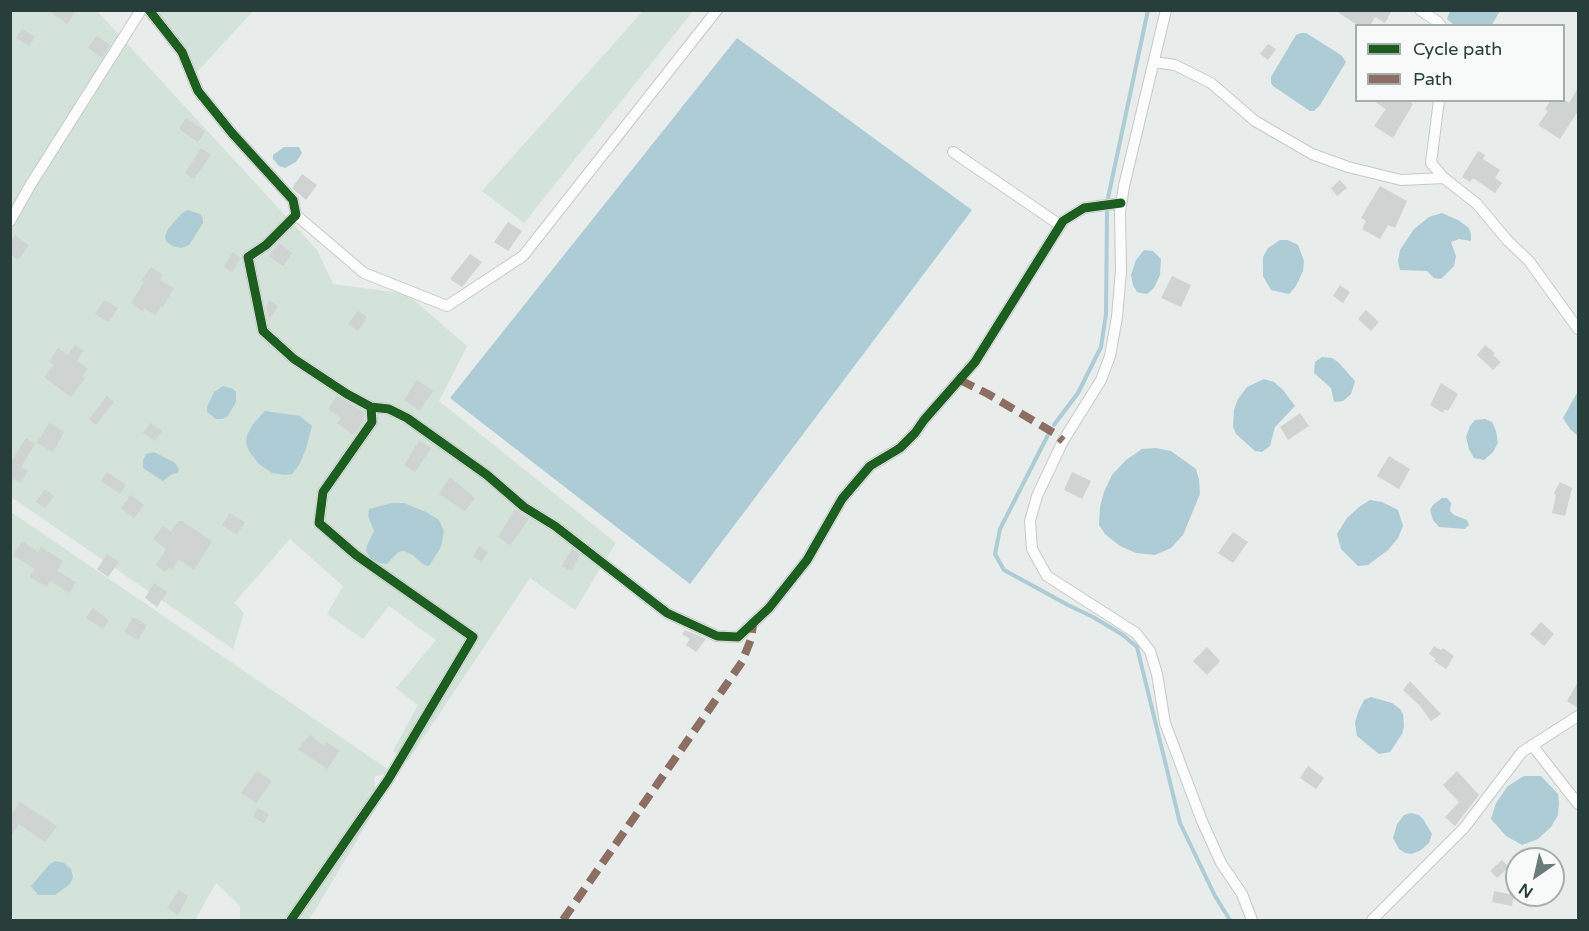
<!DOCTYPE html>
<style>
body{margin:0}
#map{position:relative;width:1589px;height:931px;overflow:hidden;background:#e8ecea;font-family:"Varela Round",sans-serif}
canvas{display:block}
.frame{position:absolute;inset:0;border:12px solid #273e3a;pointer-events:none}
.legend{position:absolute;left:1355px;top:24px;width:210px;height:78px;box-sizing:border-box;background:#f7faf9;border:2px solid #a4afad;margin:0;padding:8px 10px;list-style:none;font-size:18px;color:#273e3a}
.legend li{display:flex;align-items:center;gap:12px;height:30px}
.legend b{width:30px;border:2px solid #a4afad}
.north{position:absolute;left:1505px;top:847px;width:60px;height:60px;box-sizing:border-box;background:#f7faf9;border:2px solid #a4afad;border-radius:50%;rotate:214deg;font-size:16px;font-weight:700;line-height:24px;text-align:center;color:#273e3a}
.north::after{content:'';display:block;margin:auto;width:21px;height:27px;background:#6b7b78;clip-path:polygon(50% 0,100% 100%,50% 72%,0 100%)}
</style>
<div id="map">
<canvas width="1589" height="931"></canvas>
<div class="frame"></div>
<ul class="legend">
<li><b style="height:8px;background:#1b5e20"></b>Cycle path</li>
<li><b style="height:8px;background:#8d6e63"></b>Path</li>
</ul>
<div class="north">N</div>
</div>
<script>
const c = document.querySelector('canvas').getContext('2d');
c.lineJoin = 'round';
function fillPath(path, color) { c.fillStyle = color; c.fill(path, 'evenodd'); }
const shape = rows => new Path2D(rows.map(r => 'M' + r).join(''));
function strokePath(path, color, width, dash) { c.strokeStyle = color; c.lineWidth = width; c.lineCap = dash ? 'butt' : 'round'; c.setLineDash(dash || []); c.stroke(path); }
const green = shape([
 [10,11,97,11,317,250,333,284,407,294,467,346,439,401,616,543,575,610,530,578,407,762,393,751,418,705,396,688,436,640,389,606,363,639,327,614,343,586,290,539,234,603,244,613,233,649,11,497],
 [146,11,253,11,197,72],
 [643,11,693,11,524,223,482,191],
 [11,512,392,772,374,777,377,807,309,920,240,920,240,906,216,883,195,920,16,920,11,917]
]);
const water = shape([
 [1450,11,1450,10,1500,11,1491,26,1454,25,1447,19],
 [1301,33,1306,33,1341,55,1346,62,1320,105,1314,111,1310,111,1273,86,1271,83,1271,77,1296,35],
 [737,38,972,210,690,584,450,398],
 [284,147,299,147,302,153,296,162,285,168,279,166,273,159,273,155],
 [188,210,200,214,203,218,203,223,189,245,181,248,172,246,166,241,165,237,168,229,182,213],
 [1442,213,1458,220,1469,228,1471,234,1471,241,1459,239,1451,242,1456,256,1454,266,1441,279,1434,278,1427,271,1400,270,1398,261,1400,250,1414,229,1429,217],
 [1280,240,1288,240,1298,245,1304,261,1303,271,1296,286,1289,294,1271,290,1263,276,1263,257,1268,248],
 [1144,250,1153,251,1161,259,1160,275,1154,288,1147,294,1137,292,1133,285,1131,275,1136,260],
 [1322,357,1332,358,1338,362,1355,381,1351,394,1343,401,1334,402,1331,388,1314,373,1315,362],
 [1264,379,1274,382,1283,390,1295,406,1275,427,1270,446,1262,452,1255,451,1236,434,1233,427,1234,410,1238,399,1247,387],
 [223,386,233,389,236,392,236,402,228,416,222,419,216,419,207,412,207,407,214,392],
 [1578,391,1578,436,1570,429,1563,418],
 [265,411,300,416,312,426,306,449,299,465,292,474,286,475,272,473,259,464,249,451,246,443,247,435,253,424],
 [1485,419,1492,422,1496,431,1498,443,1493,452,1484,460,1474,458,1469,449,1466,437,1470,426,1475,420],
 [1156,448,1171,451,1196,469,1199,480,1200,494,1183,535,1171,548,1155,555,1136,553,1120,546,1105,534,1099,525,1100,507,1104,492,1112,475,1126,460,1142,449],
 [154,452,175,463,179,469,178,473,172,474,163,481,143,468,143,460,146,454],
 [1442,498,1447,498,1451,503,1450,511,1454,515,1467,520,1469,525,1465,529,1439,527,1433,520,1430,510,1433,505],
 [1370,500,1382,502,1398,510,1403,526,1398,538,1388,550,1368,565,1358,566,1341,549,1337,534,1347,518,1359,507],
 [392,503,404,503,426,512,439,520,444,531,441,547,429,566,424,565,413,555,404,551,398,552,387,564,379,563,371,559,366,551,367,545,374,531,368,516,369,509],
 [1371,697,1392,703,1400,709,1403,714,1404,726,1402,734,1390,752,1379,754,1357,736,1355,723,1358,712,1364,700],
 [1524,776,1541,776,1558,794,1559,803,1558,815,1551,827,1538,839,1522,845,1506,836,1491,819,1496,803,1508,786],
 [1411,813,1419,815,1423,819,1432,834,1429,843,1421,850,1412,854,1405,853,1399,849,1393,838,1397,824,1404,815],
 [55,861,64,863,71,869,73,877,70,884,55,895,38,895,31,886,50,864]
]);
const stream = shape([
 [1108,198,1148,10],
 [1054,425,1078,393,1101,347,1106,314,1107,212],
 [1048,435,1000,529,995,554,1004,570,1068,605,1093,617,1123,635,1137,647,1180,823,1215,896,1230,920]
]);
const building = shape([
 [47,10,76,10,67,24],
 [1334,10,1392,10,1385,23,1375,17,1370,26,1359,26],
 [22,29,35,37,29,46,16,38],
 [97,36,110,45,102,58,88,48],
 [1268,44,1276,49,1268,60,1260,54],
 [1578,88,1578,111,1560,139,1538,125,1548,111,1545,109,1551,100,1565,100,1569,103],
 [1372,100,1407,100,1413,104,1393,138,1374,126,1386,109],
 [186,118,205,131,198,142,179,129],
 [201,148,211,155,194,179,185,173],
 [1478,151,1485,155,1483,159,1500,170,1495,178,1502,183,1495,193,1473,178,1470,182,1462,177],
 [302,174,317,185,306,200,292,188],
 [1340,180,1347,188,1337,196,1331,188],
 [1380,186,1407,201,1395,228,1388,225,1380,239,1362,229,1366,221,1361,218],
 [508,222,522,231,508,251,494,242],
 [15,235,29,246,18,260,10,253,10,241],
 [279,243,292,253,283,266,269,256],
 [233,252,241,259,232,272,224,267],
 [470,254,482,262,462,287,450,279],
 [151,267,163,275,160,280,174,288,163,307,161,306,155,315,144,308,143,311,131,303,144,282,142,280],
 [1172,276,1191,285,1181,307,1161,298],
 [1340,285,1350,292,1343,303,1333,296],
 [104,300,118,308,109,322,95,314],
 [270,300,278,307,269,319,266,306],
 [1366,310,1379,322,1371,331,1358,319],
 [358,311,367,317,358,331,348,324],
 [75,345,84,351,77,361,88,369,82,376,85,378,71,397,44,377,54,365,49,361,58,348,68,355],
 [1485,345,1495,353,1493,355,1501,362,1493,370,1477,355],
 [417,380,433,391,420,411,404,400],
 [1441,383,1458,394,1448,411,1445,409,1443,413,1430,405],
 [107,396,114,402,96,425,89,419],
 [337,396,364,412,364,420,354,435,337,423,341,418,328,409],
 [1300,413,1309,426,1288,440,1280,427],
 [49,423,64,432,53,452,37,443],
 [150,423,162,431,155,441,143,433],
 [26,438,35,444,21,467,28,471,21,483,14,479,10,484,10,460,12,461],
 [419,441,431,448,415,472,404,465],
 [1389,456,1410,469,1399,489,1377,476],
 [107,472,126,485,120,494,101,481],
 [1072,472,1091,481,1082,499,1064,490],
 [450,477,475,498,465,511,439,494],
 [1560,482,1572,488,1565,516,1552,513,1556,495,1554,493],
 [45,489,54,496,45,508,36,502],
 [131,495,144,505,134,518,121,508],
 [515,509,529,519,510,545,498,537],
 [230,513,245,522,237,535,222,525],
 [178,521,182,521,212,541,194,570,179,559,172,569,169,567,165,572,156,565,166,549,153,539,163,526,171,532],
 [1233,532,1248,542,1233,563,1218,553],
 [22,541,38,552,41,547,63,561,57,571,76,582,69,593,50,581,47,587,30,577,35,569,13,555],
 [479,546,488,552,482,562,473,557],
 [572,548,580,555,571,571,562,566],
 [107,554,119,562,108,577,97,569],
 [154,583,167,592,157,607,145,598],
 [93,608,109,620,103,629,86,618],
 [133,617,147,625,138,640,124,632],
 [1541,622,1554,634,1544,646,1530,634],
 [685,630,706,639,696,652,686,645,690,639,682,634],
 [1434,646,1441,650,1443,648,1454,656,1446,669,1434,661,1436,659,1429,654],
 [1207,647,1220,661,1207,675,1193,661],
 [1410,681,1441,714,1431,721,1420,706,1403,690],
 [1578,682,1578,708,1567,701],
 [310,735,324,746,326,742,340,751,327,769,298,749],
 [1308,766,1324,778,1316,789,1300,778],
 [257,771,272,781,256,803,241,793],
 [1457,771,1479,795,1455,826,1445,817,1459,802,1443,785],
 [20,802,57,826,45,842,19,824,10,837,10,817],
 [258,808,269,814,264,823,253,817],
 [1502,860,1509,867,1497,878,1490,871],
 [179,890,188,896,178,915,167,908],
 [1494,891,1514,895,1512,906,1492,902]
]);
const minor = shape([
 [149,10,182,52,198,91,232,133,293,200,296,215,266,245,248,257,263,331,294,359,347,394,371,407,372,422,323,492,319,523,356,555,473,637,388,780,291,920],
 [1166,10,1124,186,1120,212,1121,271,1117,317,1110,356,1101,380,1063,441,1037,496,1030,521,1032,549,1047,576,1136,633,1150,651,1157,674,1165,723,1202,821,1221,863,1242,894,1252,920],
 [1420,10,1438,22,1441,26],
 [1154,62,1175,65,1211,83,1255,121,1312,154,1348,167,1401,180,1444,178],
 [1439,100,1431,163,1444,178,1477,204,1507,240,1529,261,1578,329],
 [953,152,1060,225],
 [296,215,364,273,447,306,523,256,717,10],
 [10,221,31,184,141,10],
 [371,407,389,409,407,418,487,475,524,507,555,526,667,613,717,636,738,637,769,608,807,560,842,499,870,466,900,448,915,433,924,420,975,362,1063,221,1084,208,1121,203],
 [1532,745,1578,804],
 [1372,920,1464,828,1522,752,1578,716]
]);
const quiet = shape([
 [960,380,988,394,1054,433,1063,441],
 [563,920,742,662,751,639,753,625]
]);
const cycleway = shape([
 [149,10,182,52,198,91,232,133,293,200,296,215,266,245,248,257,263,331,294,359,347,394,371,407,372,422,323,492,319,523,356,555,473,637,388,780,291,920],
 [371,407,389,409,407,418,487,475,524,507,555,526,667,613,717,636,738,637,769,608,807,560,842,499,870,466,900,448,915,433,924,420,975,362,1063,221,1084,208,1121,203]
]);
fillPath(green, '#d3e3d9');
fillPath(water, '#aeccd5');
strokePath(stream, '#aeccd5', 4);
fillPath(building, '#cfd3d2');
strokePath(minor, '#c5c9c7', 12);
strokePath(minor, '#fcfcfc', 10);
strokePath(quiet, '#8d6e63', 8, [15, 8]);
strokePath(cycleway, '#1b5e20', 9);
</script>
